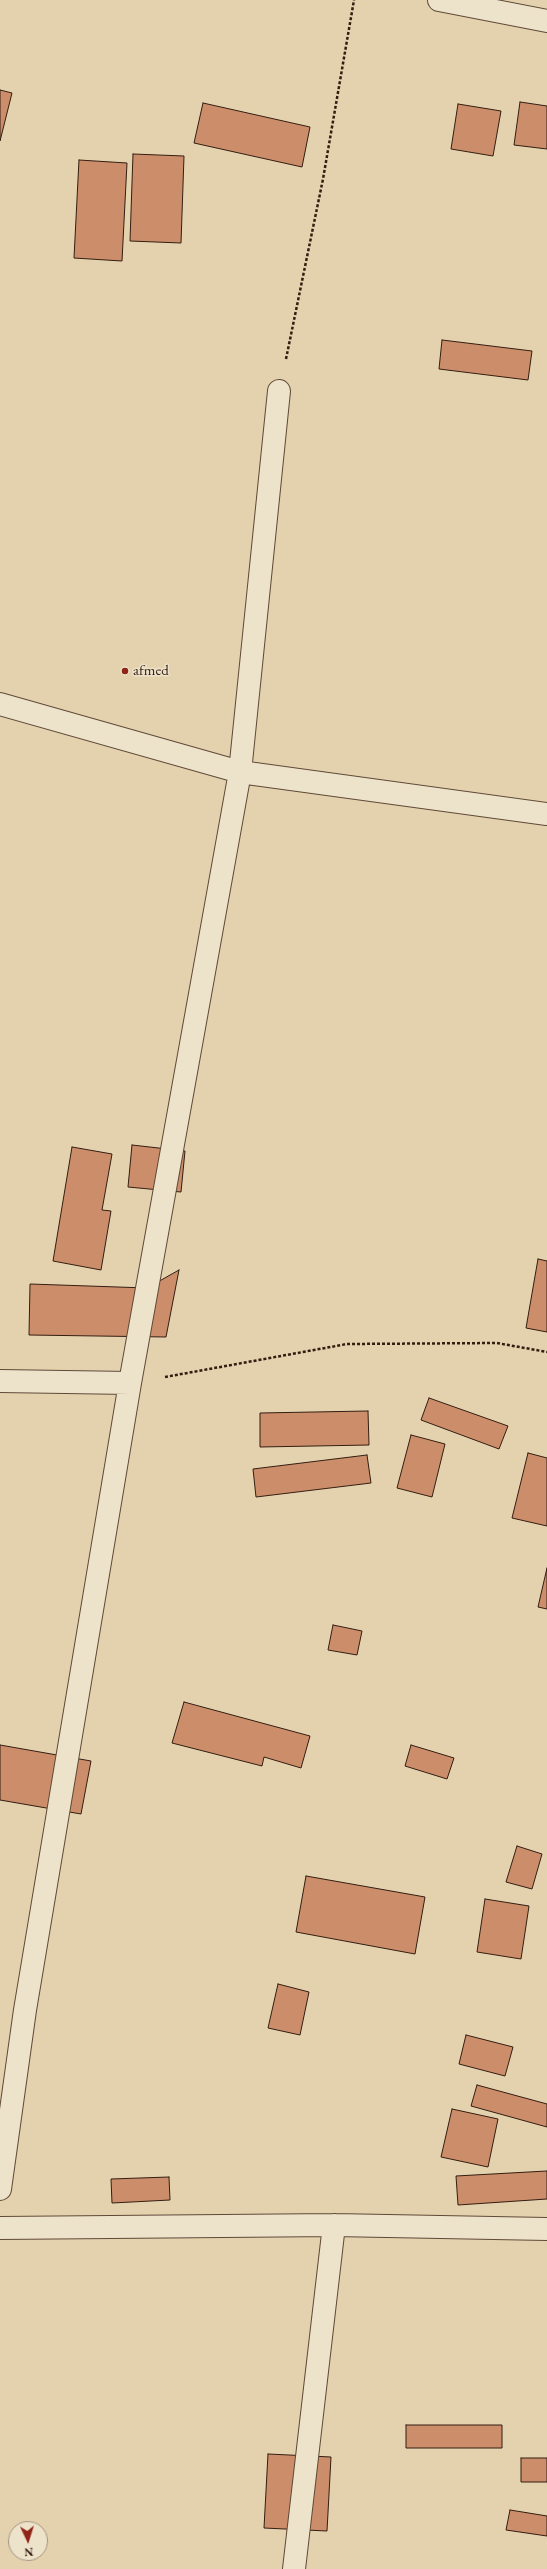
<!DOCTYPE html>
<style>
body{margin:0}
#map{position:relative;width:547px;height:2569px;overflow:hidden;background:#e4d2ae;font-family:"EB Garamond",serif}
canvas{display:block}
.north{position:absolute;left:8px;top:2521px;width:40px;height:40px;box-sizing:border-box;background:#ede2ca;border:1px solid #a39380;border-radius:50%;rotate:176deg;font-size:11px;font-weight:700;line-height:16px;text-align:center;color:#331d11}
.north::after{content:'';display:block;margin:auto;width:14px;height:18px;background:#8f2418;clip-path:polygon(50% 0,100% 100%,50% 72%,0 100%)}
</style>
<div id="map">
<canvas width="547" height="2569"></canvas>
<div class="north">N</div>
</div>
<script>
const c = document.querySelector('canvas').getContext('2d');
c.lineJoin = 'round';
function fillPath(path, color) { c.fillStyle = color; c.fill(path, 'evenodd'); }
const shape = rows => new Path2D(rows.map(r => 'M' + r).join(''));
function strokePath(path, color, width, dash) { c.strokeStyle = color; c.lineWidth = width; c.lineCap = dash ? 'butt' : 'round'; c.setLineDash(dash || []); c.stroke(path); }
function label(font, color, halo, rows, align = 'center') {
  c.font = font + ' "EB Garamond",serif'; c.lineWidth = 3; c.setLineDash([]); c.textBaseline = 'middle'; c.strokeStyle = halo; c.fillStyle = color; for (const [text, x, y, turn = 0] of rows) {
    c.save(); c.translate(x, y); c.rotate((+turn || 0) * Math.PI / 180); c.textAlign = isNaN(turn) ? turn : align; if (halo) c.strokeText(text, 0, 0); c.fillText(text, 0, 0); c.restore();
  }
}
const building = shape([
 [0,90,12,93,0,141,0,90],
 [520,102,547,106,547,149,514,145,520,102],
 [203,103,310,127,302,167,194,143,203,103],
 [458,104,501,111,493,156,451,149,458,104],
 [133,154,184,156,181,243,130,241,133,154],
 [79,160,127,163,122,261,74,258,79,160],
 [442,340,532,351,528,380,439,369,442,340],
 [132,1145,185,1151,181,1192,128,1187,132,1145],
 [72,1147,112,1154,102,1210,111,1211,101,1270,53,1261,72,1147],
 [538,1259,547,1261,547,1332,526,1328,538,1259],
 [179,1270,166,1337,29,1335,30,1284,147,1288,179,1270],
 [429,1398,508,1426,499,1449,421,1420,429,1398],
 [368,1411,369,1445,260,1447,260,1413,368,1411],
 [411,1435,445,1444,432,1497,397,1488,411,1435],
 [528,1453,547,1458,547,1526,512,1518,528,1453],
 [367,1455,371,1483,256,1497,253,1469,367,1455],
 [547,1568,547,1609,538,1607,547,1568],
 [333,1625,362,1631,357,1655,328,1650,333,1625],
 [184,1702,310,1736,301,1768,264,1757,262,1766,172,1743,184,1702],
 [0,1745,91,1761,81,1814,0,1800,0,1745],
 [411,1745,454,1758,447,1779,405,1766,411,1745],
 [517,1846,542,1854,532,1889,506,1882,517,1846],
 [306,1876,425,1897,415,1954,296,1932,306,1876],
 [485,1899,529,1906,521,1959,477,1952,485,1899],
 [278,1984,309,1992,300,2035,268,2028,278,1984],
 [466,2035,513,2047,505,2076,459,2064,466,2035],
 [477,2085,547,2104,547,2127,471,2106,477,2085],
 [452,2109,498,2119,488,2167,441,2157,452,2109],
 [547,2171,547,2199,458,2205,456,2176,547,2171],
 [169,2177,170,2200,112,2203,111,2179,169,2177],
 [406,2425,502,2425,502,2448,406,2448,406,2425],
 [268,2454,331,2457,327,2531,264,2528,268,2454],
 [521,2458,547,2458,547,2482,521,2482,521,2458],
 [510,2510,547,2516,547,2536,506,2530,510,2510]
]);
const path = shape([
 [286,359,323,179,354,0],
 [165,1377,347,1344,497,1343,547,1352]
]);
const minor = shape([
 [0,704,240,772,547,814],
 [0,1381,130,1383],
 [0,2189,25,2010,130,1383,240,772,279,391],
 [0,2228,334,2225,547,2229],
 [294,2569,334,2225]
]);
const tertiary = shape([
 [439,0,547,21]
]);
const markers = [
 [125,671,4,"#8f2418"]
];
const poiNames = [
 ["afmed",133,671]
];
fillPath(building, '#cc8e6a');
strokePath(building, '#331d11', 1);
strokePath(minor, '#5f4a38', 24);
strokePath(tertiary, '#5f4a38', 24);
strokePath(path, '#331d11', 2.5, [3, 2]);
strokePath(minor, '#ede2ca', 22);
strokePath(tertiary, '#ede2ca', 22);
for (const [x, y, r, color] of markers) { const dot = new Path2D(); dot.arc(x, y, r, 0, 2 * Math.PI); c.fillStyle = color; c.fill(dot); strokePath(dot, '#ede2ca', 1.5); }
label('15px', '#331d11', '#ede2ca', poiNames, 'left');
</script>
